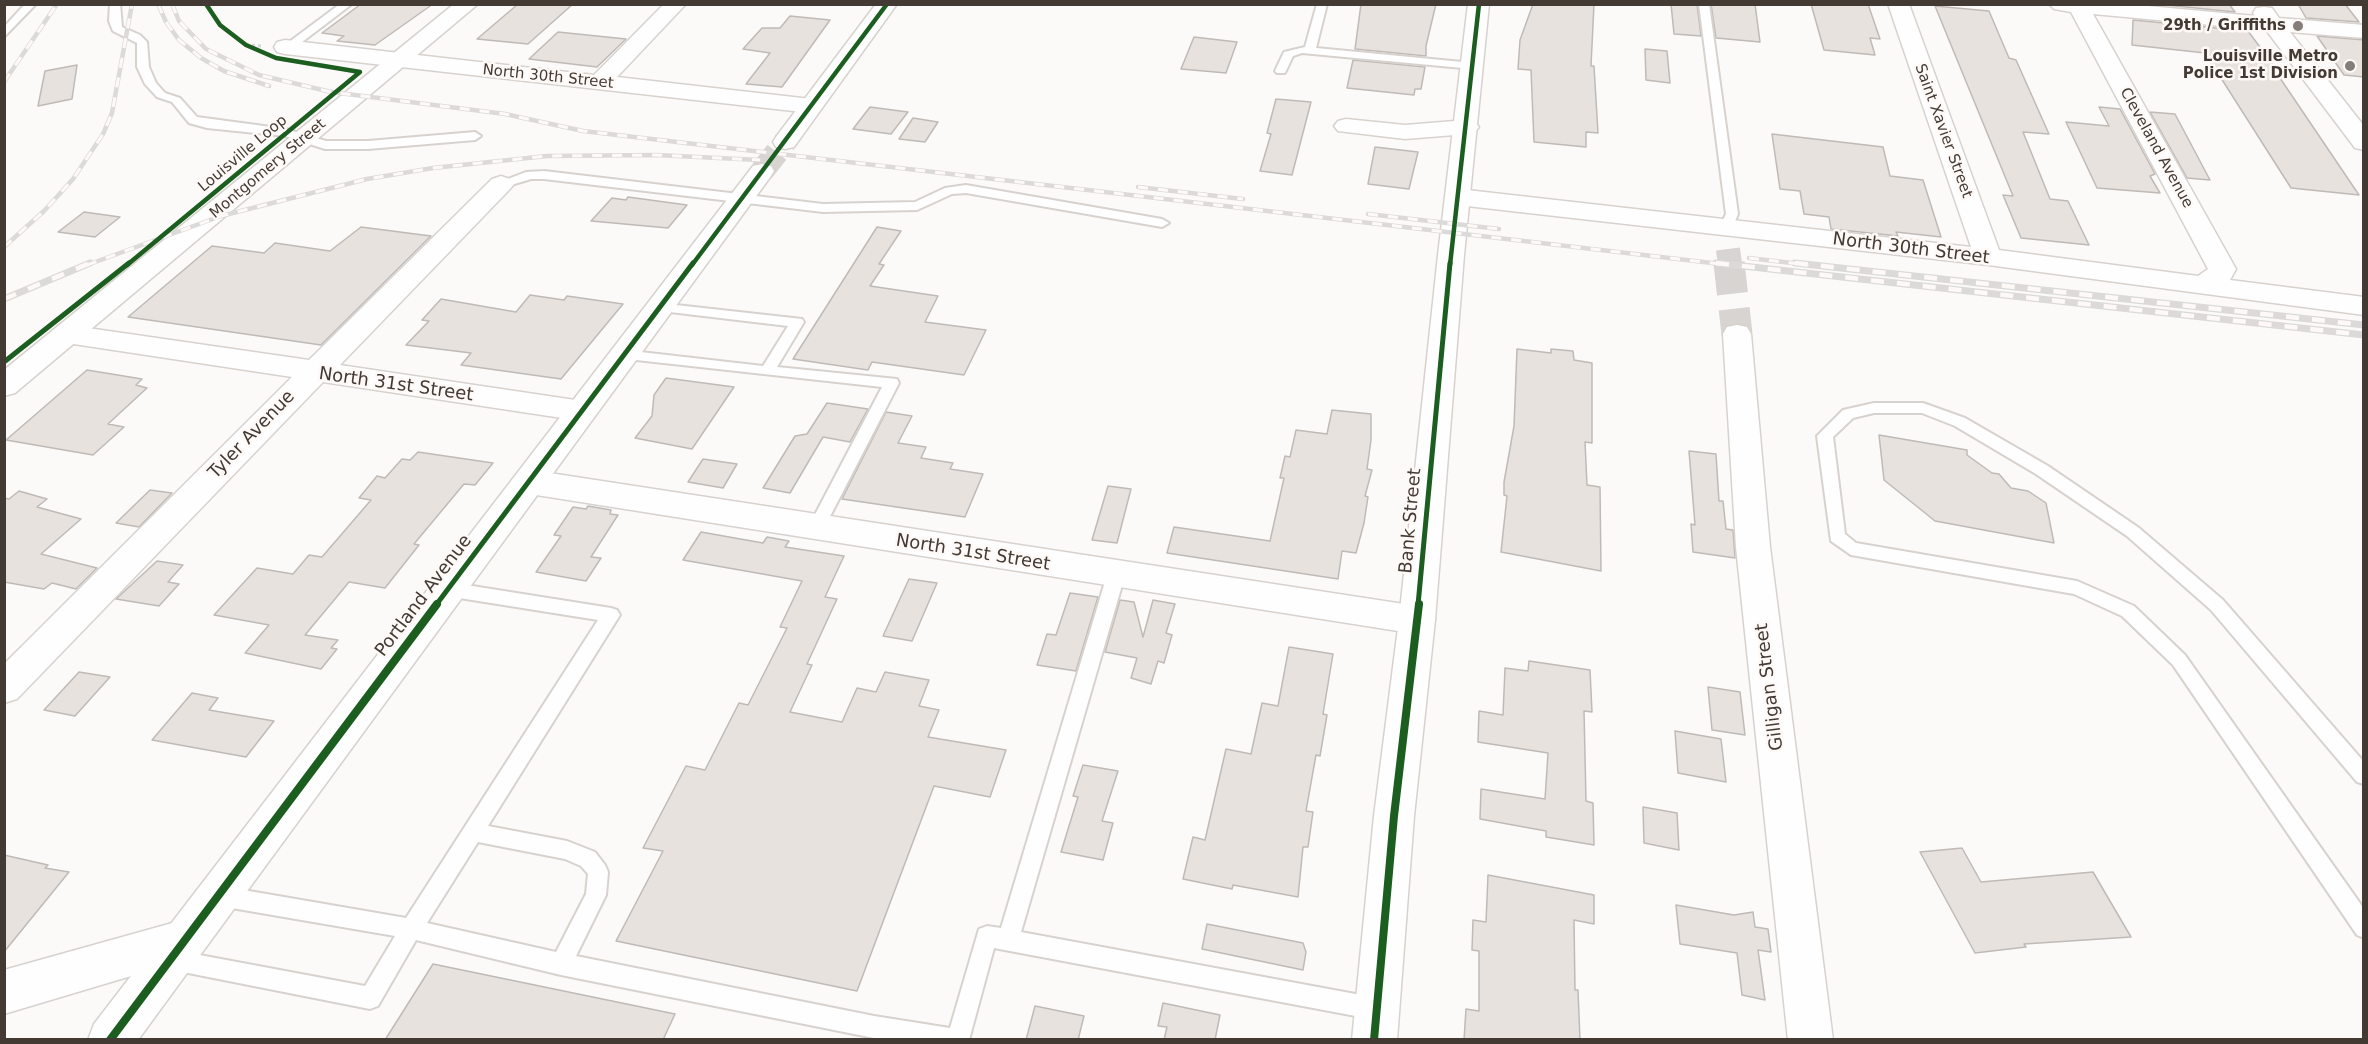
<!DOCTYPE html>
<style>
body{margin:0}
#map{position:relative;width:2368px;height:1044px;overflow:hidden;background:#fcfaf8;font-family:"DejaVu Sans",sans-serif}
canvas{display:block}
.frame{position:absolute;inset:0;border:6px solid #433a34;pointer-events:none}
</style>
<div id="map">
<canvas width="2368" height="1044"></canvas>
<div class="frame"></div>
</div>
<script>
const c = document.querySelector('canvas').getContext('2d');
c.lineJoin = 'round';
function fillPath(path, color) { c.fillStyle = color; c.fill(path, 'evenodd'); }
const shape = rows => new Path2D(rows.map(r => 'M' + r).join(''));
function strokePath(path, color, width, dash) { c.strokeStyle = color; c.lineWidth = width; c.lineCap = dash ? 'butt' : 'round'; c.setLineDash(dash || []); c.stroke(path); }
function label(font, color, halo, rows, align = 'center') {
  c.font = font + ' "DejaVu Sans",sans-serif'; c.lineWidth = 5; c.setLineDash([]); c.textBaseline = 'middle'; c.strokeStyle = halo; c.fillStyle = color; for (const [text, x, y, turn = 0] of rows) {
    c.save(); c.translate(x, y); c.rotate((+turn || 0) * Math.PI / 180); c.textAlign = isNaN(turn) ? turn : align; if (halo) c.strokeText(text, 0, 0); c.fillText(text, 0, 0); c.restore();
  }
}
const building = shape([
 [361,4,433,4,375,45,337,41,344,36,322,33,361,4],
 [518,4,573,4,528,44,477,39,518,4],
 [1361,4,1436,4,1426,46,1426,56,1355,49,1361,4],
 [1533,4,1594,4,1591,66,1594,66,1598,133,1586,132,1586,147,1534,142,1531,70,1518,69,1520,40,1533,4],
 [1671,4,1697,4,1701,36,1674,34,1671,4],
 [1711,4,1755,4,1760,42,1716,38,1711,4],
 [1811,4,1868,4,1880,39,1870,38,1875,55,1824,50,1811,4],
 [2156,4,2229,4,2235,12,2156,4],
 [2298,4,2345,4,2359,22,2306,18,2298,4],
 [1935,6,1989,11,2009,58,2016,60,2049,134,2023,132,2050,199,2068,201,2089,245,2021,238,2003,195,2013,196,1935,6],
 [790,16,830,20,782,87,746,84,770,53,743,49,762,28,780,28,790,16],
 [2133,20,2248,31,2283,78,2280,78,2359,195,2291,188,2205,53,2132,45,2133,20],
 [558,32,626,39,597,67,529,59,558,32],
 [2317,36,2364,40,2364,77,2344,75,2317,36],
 [1194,37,1237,42,1226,73,1181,69,1194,37],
 [1645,49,1667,51,1670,83,1646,80,1645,49],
 [1353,60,1425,67,1421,89,1415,89,1414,95,1347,88,1353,60],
 [77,65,72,99,38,106,45,71,77,65],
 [1276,99,1311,102,1292,175,1260,171,1271,134,1267,133,1276,99],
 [870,107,908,112,891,134,853,129,870,107],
 [2099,107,2120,109,2155,174,2150,176,2160,193,2097,188,2066,122,2109,126,2099,107],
 [2150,112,2175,114,2210,180,2187,178,2150,112],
 [913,118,938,122,925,142,899,139,913,118],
 [1772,134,1883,147,1890,176,1923,180,1941,237,1896,232,1898,236,1831,229,1829,217,1804,214,1800,191,1780,189,1772,134],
 [1375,147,1418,152,1409,189,1368,184,1375,147],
 [628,197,687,205,668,228,591,221,612,198,626,200,628,197],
 [84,212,120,217,95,237,58,232,84,212],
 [361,227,431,236,321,345,128,317,212,246,264,253,275,243,330,251,361,227],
 [877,227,901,231,879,264,884,265,870,286,938,296,925,322,986,330,964,375,872,362,868,370,793,359,877,227],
 [530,295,564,300,567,296,623,304,561,379,461,365,471,353,406,345,429,321,422,320,441,299,516,312,530,295],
 [1517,349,1551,353,1551,349,1573,351,1574,360,1592,363,1592,443,1585,442,1587,485,1600,487,1601,571,1501,552,1507,496,1504,495,1504,482,1514,426,1517,349],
 [87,370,142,379,136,385,147,388,108,424,124,427,93,455,6,440,87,370],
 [666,378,734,387,692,449,635,438,652,416,654,395,666,378],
 [827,403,868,409,850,442,823,437,790,493,763,488,795,436,807,434,827,403],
 [1332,410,1371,414,1371,440,1367,469,1372,470,1365,496,1368,497,1364,523,1356,553,1342,551,1338,579,1167,553,1174,527,1270,541,1284,478,1280,478,1285,456,1290,457,1296,430,1327,434,1332,410],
 [886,412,912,416,898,443,926,447,921,458,953,463,950,469,983,474,965,517,842,499,886,412],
 [1879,435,1967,450,1967,455,1992,473,1999,474,2011,488,2028,491,2046,503,2054,543,1935,521,1884,480,1879,435],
 [1689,451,1716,454,1719,501,1723,501,1726,529,1733,530,1735,558,1693,552,1691,524,1695,525,1689,451],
 [418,452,493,463,475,485,464,484,414,544,419,545,385,588,349,582,340,593,305,635,338,640,331,648,337,649,321,669,245,653,269,625,214,615,257,568,293,574,309,555,322,557,371,500,359,498,377,476,385,478,402,459,410,460,418,452],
 [703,459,737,464,723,488,688,482,703,459],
 [1108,486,1131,489,1117,543,1092,540,1108,486],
 [150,490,172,493,139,527,116,523,150,490],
 [19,491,47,499,37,507,81,519,41,554,97,568,76,589,52,583,44,589,4,582,4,498,9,499,19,491],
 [588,506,611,510,610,514,618,515,591,557,601,558,586,581,536,572,561,536,554,535,573,507,586,509,588,506],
 [701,532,763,543,767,537,789,541,785,547,844,556,825,597,837,599,807,664,812,665,790,712,842,722,857,688,876,692,885,672,929,680,919,706,939,710,928,737,1006,750,990,797,934,786,857,991,616,941,663,851,643,848,686,766,705,770,739,703,748,705,787,628,780,627,802,581,683,560,701,532],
 [157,561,183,565,168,582,179,584,159,606,116,599,157,561],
 [909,579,937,583,912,641,883,636,909,579],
 [1070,593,1098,597,1076,671,1037,665,1047,634,1056,635,1070,593],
 [1120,600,1134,602,1143,637,1153,600,1175,604,1166,633,1172,635,1164,663,1158,661,1151,684,1131,678,1137,658,1105,652,1120,600],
 [1289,647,1333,654,1323,714,1327,715,1320,756,1316,755,1306,811,1313,812,1308,847,1303,847,1298,897,1233,885,1232,889,1183,879,1193,837,1205,840,1226,749,1251,754,1262,703,1278,706,1289,647],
 [1529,661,1590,670,1592,712,1584,711,1586,801,1593,803,1594,845,1546,837,1546,831,1480,819,1481,789,1545,799,1548,753,1478,742,1479,711,1503,715,1505,668,1528,671,1529,661],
 [79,672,110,677,75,716,44,710,79,672],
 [1708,687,1740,692,1745,735,1712,730,1708,687],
 [192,693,218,698,209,710,274,721,246,757,152,740,192,693],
 [1675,731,1721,739,1726,782,1678,773,1675,731],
 [1083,765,1118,771,1102,821,1113,823,1103,860,1061,852,1078,797,1073,796,1083,765],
 [1643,807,1677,813,1679,850,1644,843,1643,807],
 [1962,848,1981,882,2093,872,2131,937,2024,944,2026,947,1975,953,1920,852,1962,848],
 [4,855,48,865,45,868,69,872,4,952,4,855],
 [1488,875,1594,895,1594,924,1574,920,1575,990,1578,990,1580,1040,1464,1040,1466,1009,1479,1011,1479,951,1472,950,1473,920,1486,922,1488,875],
 [1676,905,1734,915,1753,912,1755,927,1768,929,1771,952,1758,950,1765,1000,1742,995,1737,953,1680,944,1676,905],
 [1207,924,1303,943,1306,952,1303,970,1202,949,1207,924],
 [433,964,675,1014,663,1040,385,1040,433,964],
 [1163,1003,1220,1015,1215,1040,1164,1040,1167,1027,1158,1026,1163,1003],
 [1035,1006,1084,1016,1078,1040,1026,1040,1035,1006]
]);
const streetTunnelFar1 = shape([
 [1728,249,1730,265]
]);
const streetTunnel = shape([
 [1729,263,1737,334]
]);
const secondaryTunnel = shape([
 [762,171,785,142]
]);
const path = shape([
 [246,45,263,46]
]);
const lane = shape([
 [25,4,36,4,4,37,4,27,25,4],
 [110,4,120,4,122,27,140,35,147,42,149,67,156,83,165,93,180,98,197,117,286,129,326,141,368,141,475,132,481,136,475,140,368,149,325,149,285,136,207,128,189,123,172,102,157,97,145,84,137,67,137,43,113,31,109,21,110,4],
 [340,4,352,4,293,49,285,49,285,45,340,4],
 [1317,4,1327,4,1316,48,1473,63,1479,66,1473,69,1302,53,1293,56,1285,73,1277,73,1275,71,1284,52,1305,47,1317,4],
 [1699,4,1709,4,1738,214,1731,231,1726,232,1719,228,1726,214,1699,4],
 [544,171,823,204,915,202,945,188,966,185,1162,219,1169,223,1162,227,966,193,952,194,917,210,823,212,544,179,531,179,501,188,495,184,526,172,544,171],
 [658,303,802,319,804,322,777,367,897,379,899,383,822,532,810,532,808,528,882,387,618,358,616,355,618,352,623,350,763,366,788,326,653,310,653,304,658,303],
 [1874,403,1923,403,1965,418,2048,466,2139,528,2223,600,2364,762,2364,784,2357,782,2211,610,2127,536,2036,474,1955,426,1922,413,1874,413,1853,418,1833,437,1845,534,1856,543,2077,581,2134,606,2185,655,2364,909,2364,938,2357,935,2173,665,2122,616,2074,594,1851,555,1831,541,1817,436,1843,410,1874,403],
 [1116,568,1122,570,1125,575,1021,932,1377,998,1385,1001,1388,1009,1385,1017,1377,1020,994,948,969,1040,874,1038,561,975,416,940,378,1006,370,1009,173,970,165,967,162,960,165,953,173,950,365,986,395,936,220,906,213,903,210,896,213,889,220,886,406,918,598,620,447,596,441,594,438,589,441,584,447,582,611,608,617,610,620,615,488,826,567,841,595,852,605,865,608,872,606,895,576,956,874,1016,950,1028,979,929,987,926,1001,928,1107,575,1110,570,1116,568],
 [478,842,565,859,581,866,588,874,586,894,556,952,427,923,478,842]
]);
const street = shape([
 [664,4,686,4,617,77,811,99,819,101,823,106,819,111,811,113,285,54,277,52,274,47,277,42,285,40,594,75,664,4],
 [1888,4,1909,4,1999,250,2198,276,2208,269,2071,12,2054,9,2050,5,2127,4,2255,16,2253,13,2256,8,2264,7,2272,8,2279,18,2364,25,2364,38,2290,32,2364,126,2364,150,2355,148,2266,30,2093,14,2236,269,2230,280,2364,297,2364,315,1988,265,1458,205,1449,202,1445,197,1449,192,1458,189,1971,247,1888,4],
 [1346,119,1405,125,1467,120,1475,122,1479,127,1475,132,1467,134,1405,139,1338,131,1334,126,1338,121,1346,119],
 [501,176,510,179,514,184,510,189,340,365,582,401,593,404,597,411,593,418,582,421,323,382,17,699,4,703,4,664,292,377,67,343,57,341,53,334,57,327,67,325,309,360,492,179,501,176],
 [1737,325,1747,327,1751,334,1770,547,1833,1040,1788,1040,1736,547,1723,334,1727,327,1737,325],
 [530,470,1417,606,1429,610,1435,620,1429,630,1417,634,530,494,519,490,514,482,519,474,530,470],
 [183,920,198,926,204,941,198,956,4,1014,4,970,183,920]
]);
const secondary = shape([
 [454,4,478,4,15,393,4,396,4,370,454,4],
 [876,4,897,4,794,147,785,149,776,147,773,142,776,137,876,4],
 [1468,4,1489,4,1464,255,1435,620,1414,816,1397,1040,1352,1040,1374,816,1399,620,1438,255,1468,4],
 [762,164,771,166,774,171,771,176,138,1040,88,1040,94,1024,753,166,762,164]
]);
const railFar1 = shape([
 [158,4,166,22,179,40,201,58,224,71,269,86],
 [172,4,179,21,206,49,259,75,331,92,505,114,583,131,1729,265],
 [4,82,57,4],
 [1138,187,1243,199],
 [1368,214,1499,229],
 [4,247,44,211,73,179,103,134,112,113,132,4],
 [1749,258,1809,265],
 [87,265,221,216,367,179,433,168,547,156,656,155,760,160]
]);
const rail = shape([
 [1716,263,2364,335],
 [1795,263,2364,325],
 [4,299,90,263]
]);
const cyclewayFar2 = shape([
 [127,265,360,72,276,58,246,45,220,25,206,4],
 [692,265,887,4],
 [1450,265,1479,4]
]);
const cyclewayFar1 = shape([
 [4,362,129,263],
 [436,605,693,263],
 [1418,605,1450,263]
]);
const cycleway = shape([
 [110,1040,437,604],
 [1374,1040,1394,816,1419,604]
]);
const markers = [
 [2298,26,6,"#847d79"],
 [2350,66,6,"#847d79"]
];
const farPoinames = [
 ["29th / Griffiths",2286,26],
 ["Louisville Metro",2338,57],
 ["Police 1st Division",2338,74]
];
const farStreetnames = [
 ["North 30th Street",548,77,6],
 ["Saint Xavier Street",1943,131,70],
 ["Cleveland Avenue",2156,148,61],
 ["Louisville Loop",243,154,-40],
 ["Montgomery Street",268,169,-40]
];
const streetNames = [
 ["North 30th Street",1911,249,7],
 ["North 31st Street",396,385,8],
 ["Tyler Avenue",252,435,-46],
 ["Bank Street",1411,521,-85],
 ["North 31st Street",973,553,9],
 ["Portland Avenue",424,596,-53],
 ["Gilligan Street",1770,687,-97]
];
fillPath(building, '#e7e2de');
strokePath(building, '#c0bab7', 1.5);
strokePath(streetTunnelFar1, '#d7d4d1', 24, [24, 12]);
strokePath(streetTunnel, '#d7d4d1', 31, [31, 15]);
strokePath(secondaryTunnel, '#d7d4d1', 24, [24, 12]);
strokePath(lane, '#d7d2ce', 4);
strokePath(street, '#d7d2ce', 3);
strokePath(secondary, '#d7d2ce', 3);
strokePath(path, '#d9d7d5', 3, [3, 3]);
fillPath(lane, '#fffefe');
fillPath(street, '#fffefe');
fillPath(secondary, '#fffefe');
strokePath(railFar1, '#dbdad9', 4.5);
strokePath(rail, '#dbdad9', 7);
strokePath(railFar1, '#fef9f6', 3, [10]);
strokePath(rail, '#fef9f6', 4.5, [13]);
strokePath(cyclewayFar2, '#1b5e20', 4.5);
strokePath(cyclewayFar1, '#1b5e20', 5);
strokePath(cycleway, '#1b5e20', 8);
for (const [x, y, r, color] of markers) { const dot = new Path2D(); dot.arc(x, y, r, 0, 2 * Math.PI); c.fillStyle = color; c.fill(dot); strokePath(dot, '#fef9f6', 2); }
label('bold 15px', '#433a34', '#fef9f6', farPoinames, 'right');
label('15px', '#433a34', '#fef9f6', farStreetnames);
label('18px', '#433a34', '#fef9f6', streetNames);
</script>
